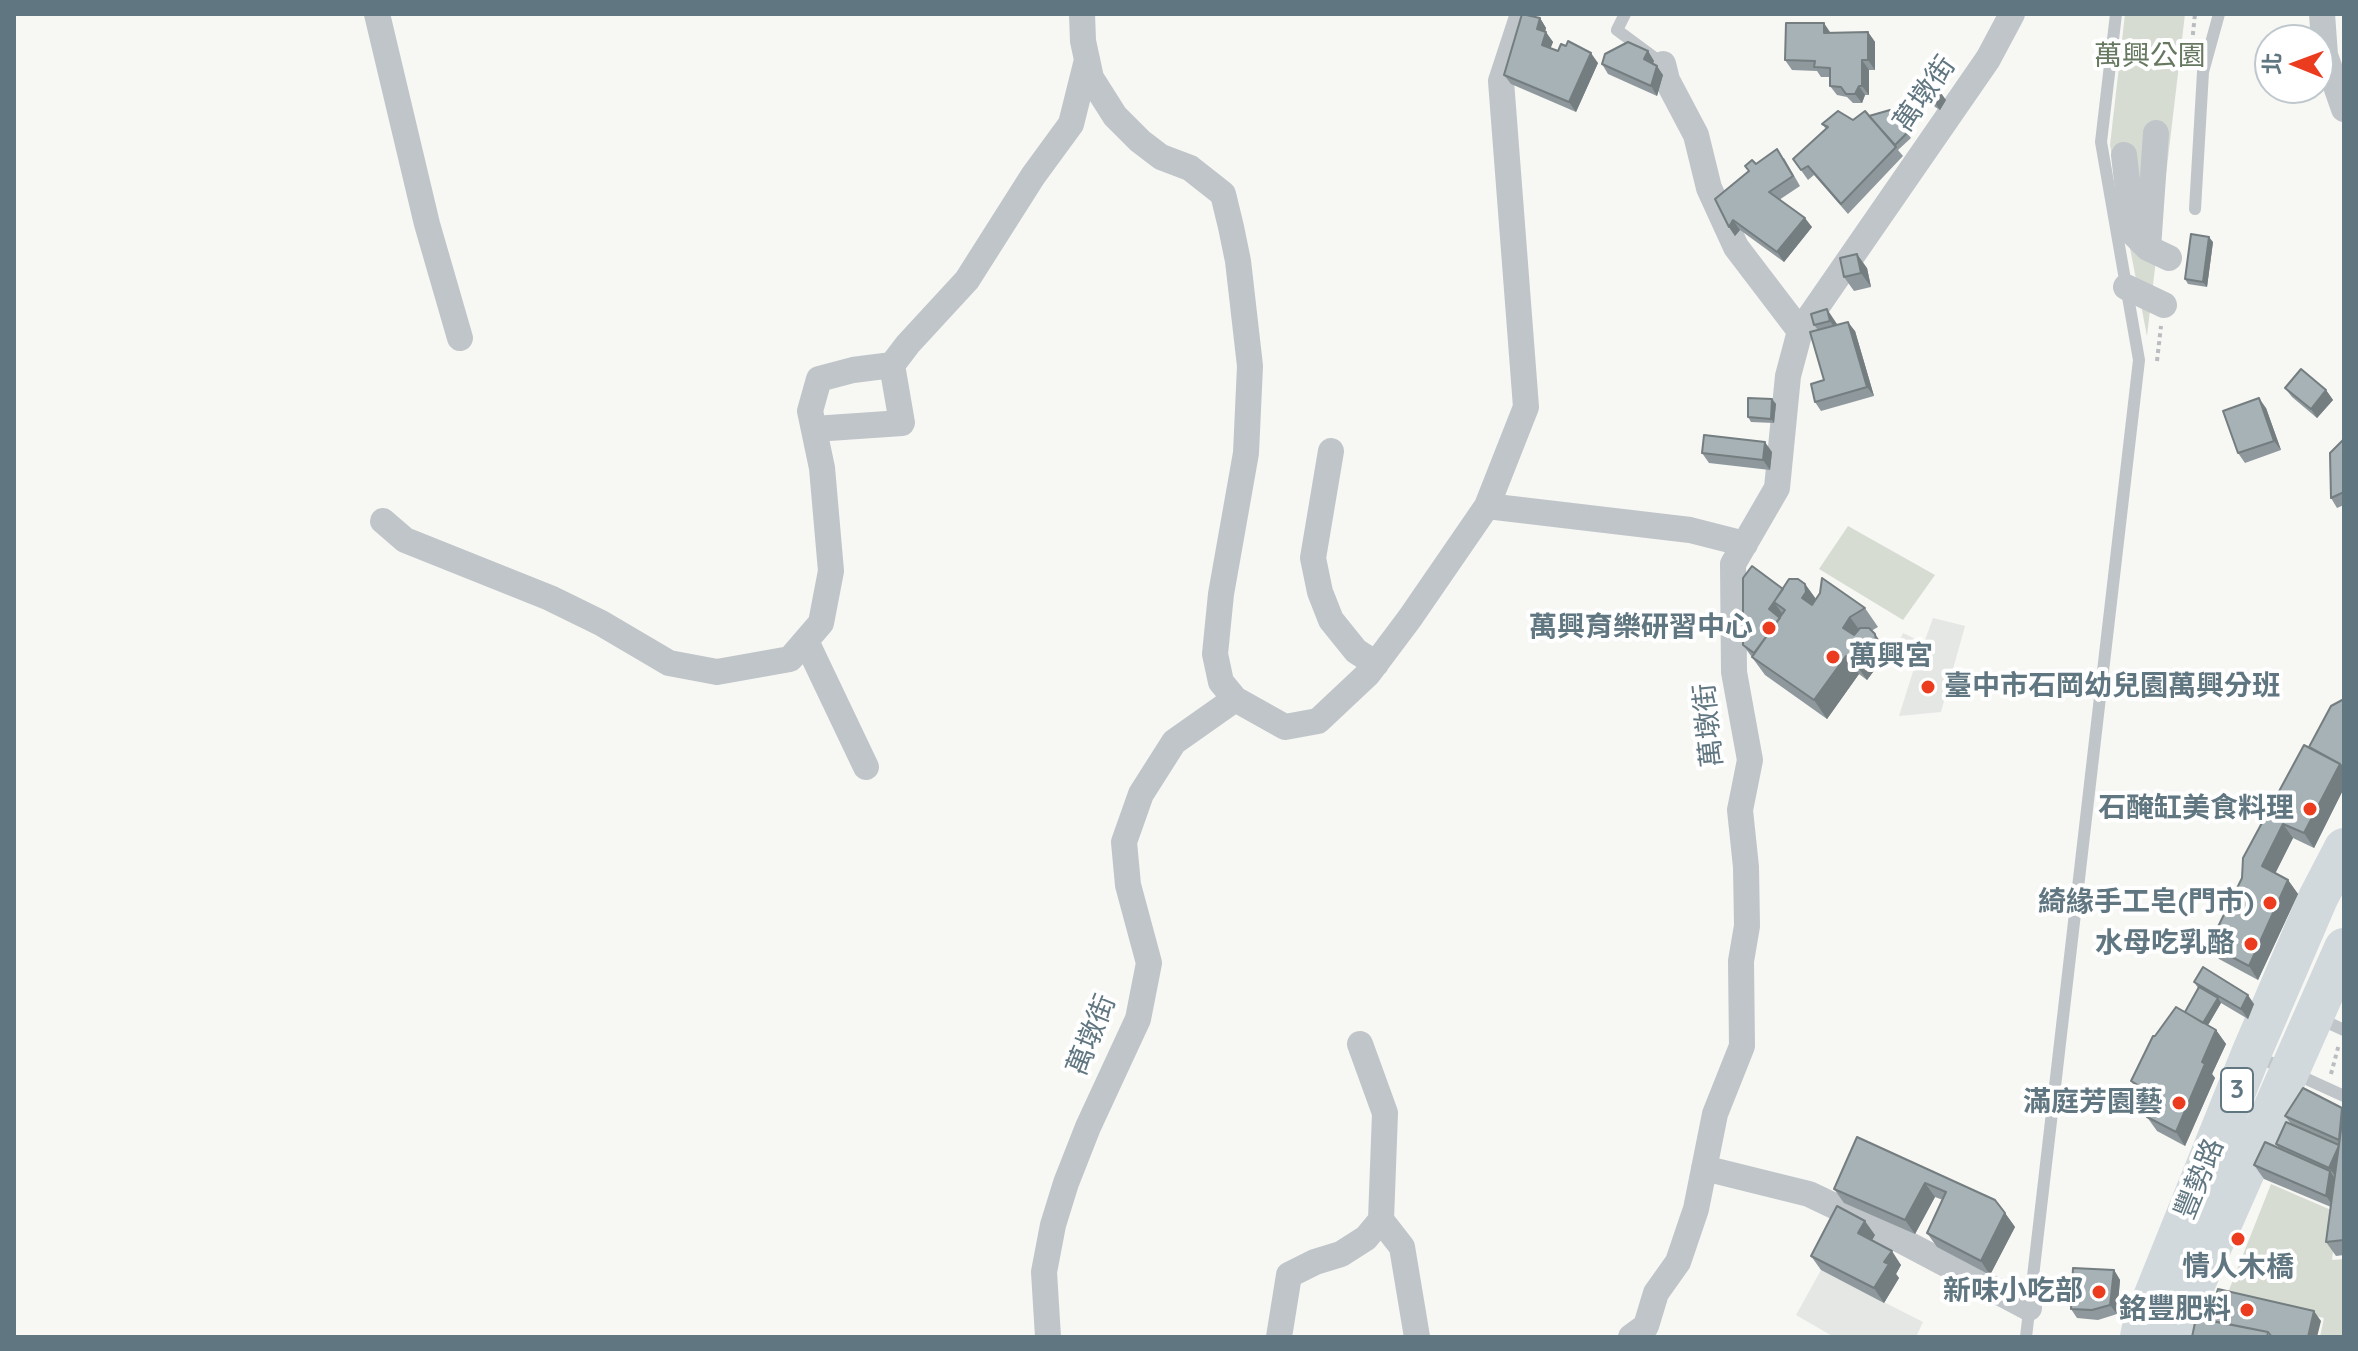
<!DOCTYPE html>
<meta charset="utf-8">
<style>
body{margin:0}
#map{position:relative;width:2358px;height:1351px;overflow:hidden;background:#f7f7f4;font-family:Quicksand,"Noto Sans TC",sans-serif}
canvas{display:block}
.frame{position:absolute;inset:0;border:16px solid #607681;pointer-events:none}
.north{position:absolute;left:2254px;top:24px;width:80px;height:80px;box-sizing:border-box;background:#fff;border:2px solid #bfc8cd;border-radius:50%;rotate:271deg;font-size:22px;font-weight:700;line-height:32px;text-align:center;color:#607681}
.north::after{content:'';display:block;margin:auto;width:28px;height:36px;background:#ec3c1f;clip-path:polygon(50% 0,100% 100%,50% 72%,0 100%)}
</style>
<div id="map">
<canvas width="2358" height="1351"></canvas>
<div class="frame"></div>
<div class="north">北</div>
</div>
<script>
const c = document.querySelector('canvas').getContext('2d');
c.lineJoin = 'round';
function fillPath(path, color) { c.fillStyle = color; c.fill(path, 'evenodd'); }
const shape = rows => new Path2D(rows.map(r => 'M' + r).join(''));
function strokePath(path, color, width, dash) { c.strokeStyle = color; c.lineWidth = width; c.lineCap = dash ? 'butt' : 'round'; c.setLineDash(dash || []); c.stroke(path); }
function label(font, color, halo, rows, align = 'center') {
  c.font = font + ' Quicksand,"Noto Sans TC",sans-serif'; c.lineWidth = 8; c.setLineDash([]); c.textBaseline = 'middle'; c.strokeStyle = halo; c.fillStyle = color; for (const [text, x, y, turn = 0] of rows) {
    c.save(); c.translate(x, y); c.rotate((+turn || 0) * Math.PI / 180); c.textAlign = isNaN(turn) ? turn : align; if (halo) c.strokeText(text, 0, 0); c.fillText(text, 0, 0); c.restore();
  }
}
const built = shape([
 [1933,618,1965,626,1941,712,1899,716,1916,662,1895,651,1903,633,1924,643],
 [1821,1270,1923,1322,1916,1337,1834,1337,1796,1315]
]);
const green = shape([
 [2125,14,2185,14,2147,336,2110,145],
 [1848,526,1935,575,1903,620,1819,569],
 [2271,1184,2338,1213,2332,1260,2344,1259,2344,1337,2320,1337,2324,1318,2227,1295]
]);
const path = shape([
 [2192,43,2195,14],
 [2157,361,2161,326],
 [2331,1074,2339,1044]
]);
const lane = shape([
 [1625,14,1617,30,1663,64],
 [2195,209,2203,72,2219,14],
 [2318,1018,2344,1030],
 [2254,1055,2344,1096],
 [2026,1337,2139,360,2101,142,2116,14]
]);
const street = shape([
 [377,14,427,224,460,338],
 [1082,14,1083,41,1091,78,1115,116,1140,141,1161,157,1190,168,1223,194,1231,227,1238,261,1250,366,1246,453,1221,594,1215,654,1221,682,1235,699,1285,727,1318,721,1368,674,1410,618,1487,506,1690,530,1745,544],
 [2322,14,2325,55,2344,109],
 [1663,64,1667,80,1696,135,1709,188,1736,247,1800,331],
 [2156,133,2148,248,2169,258],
 [2124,155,2133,233,2148,248],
 [2126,287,2164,305],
 [814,429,902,423,892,365],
 [1331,451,1313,558,1320,592,1331,620,1356,651,1376,664],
 [1487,506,1526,407,1501,81,1523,14],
 [383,521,405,540,550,598,601,623,669,663,717,672,790,659,821,623,831,571,822,468,810,411,819,379,853,370,892,365,908,344,967,280,1033,176,1071,124,1087,60],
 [806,641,866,767],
 [1360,1044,1385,1113,1381,1220],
 [1704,1168,1809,1194,1853,1215,2029,1308],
 [1048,1337,1044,1272,1053,1225,1066,1183,1088,1127,1138,1019,1149,963,1128,885,1124,842,1141,794,1174,742,1235,699],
 [1279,1337,1289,1275,1315,1262,1341,1254,1366,1238,1381,1220,1402,1247,1417,1337],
 [1631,1337,1646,1326,1656,1293,1678,1262,1696,1209,1715,1114,1742,1046,1741,961,1747,926,1746,867,1740,810,1750,760,1734,672,1733,564,1777,488,1788,376,1800,331,1988,59,2012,14]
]);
const primary = shape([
 [2140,1337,2143,1322,2251,1054,2318,898,2344,848],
 [2177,1337,2182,1314,2344,948]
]);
const wall = shape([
 [1540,18,1546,28,1545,32,1553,42,1550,48,1598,63,1576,112,1511,84,1504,75],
 [1868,32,1875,42,1875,70,1869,70,1869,95,1865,95,1862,103,1853,103,1847,97,1837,95,1830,86,1830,77,1821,77,1817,71,1792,70,1785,60,1830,33],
 [1648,51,1654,61,1653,64,1663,75,1657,96,1608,74,1602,64],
 [1925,93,1946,100,1940,110,1935,107],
 [1890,110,1911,138,1898,150,1903,156,1848,214,1814,175,1808,180,1793,159,1826,129,1822,124,1853,120],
 [1784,158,1800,186,1779,200,1812,227,1784,262,1740,230,1735,236,1729,227,1749,171,1756,164],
 [2213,242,2207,287,2188,284,2185,279],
 [1867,268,1871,287,1854,291,1844,277],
 [1811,314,1855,331,1874,396,1821,411,1815,402,1824,380,1818,330,1814,325],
 [2285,388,2326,390,2333,400,2317,418,2292,397],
 [1772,399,1776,404,1774,423,1751,422,1748,417],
 [2266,408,2281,450,2245,463,2238,453],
 [2344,439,2344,505,2337,508,2331,498],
 [1772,452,1770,470,1709,463,1702,453],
 [1805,584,1816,599,1865,608,1878,627,1871,631,1888,652,1889,661,1883,667,1876,668,1867,680,1859,674,1827,719,1765,675,1743,645,1783,589],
 [2344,699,2344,788,2314,848,2293,838,2275,873,2288,880,2298,894,2258,980,2219,959,2209,945,2309,747],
 [2194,982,2254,1004,2248,1019,2221,1003,2208,1025,2216,1030,2226,1044,2212,1074,2215,1078,2185,1146,2157,1131,2147,1117,2153,1102,2141,1095,2131,1081,2155,1036,2185,1012,2198,988],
 [2342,1108,2344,1111,2344,1255,2336,1256,2326,1242,2331,1207,2264,1179,2254,1165,2279,1148,2276,1144,2291,1124,2285,1116],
 [1857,1137,2005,1213,2015,1227,1990,1275,1937,1247,1927,1233,1943,1200,1935,1197,1915,1234,1844,1203,1834,1189],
 [1875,1235,1872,1240,1901,1265,1896,1274,1899,1278,1884,1303,1821,1270,1811,1256],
 [2114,1270,2120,1280,2117,1314,2098,1320,2077,1318,2071,1309]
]);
const shadedWall = shape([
 [1540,18,1546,28,1543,38,1537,29],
 [1824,23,1830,32,1824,33],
 [1546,32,1553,42,1548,55,1542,45],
 [1868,32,1875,42,1875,70,1868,60],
 [1648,51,1654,61,1650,68,1644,59],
 [1591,53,1598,63,1576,112,1569,102],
 [1862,60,1869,70,1869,95,1862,86],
 [1657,66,1663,75,1657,96,1651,86],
 [1859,86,1865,95,1862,103,1855,94],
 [1936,86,1946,100,1940,110,1930,96],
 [1805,218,1812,227,1784,262,1777,252],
 [1733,220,1740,230,1735,236,1729,227],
 [2209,237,2213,242,2207,287,2203,282],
 [1857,254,1867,268,1871,287,1861,273],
 [1827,309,1837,324,1840,335,1830,321],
 [1848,322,1855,331,1874,396,1867,387],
 [2326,390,2333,400,2317,418,2311,409],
 [2259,398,2266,408,2281,450,2274,441],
 [1772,399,1776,404,1774,423,1771,419],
 [1765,442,1772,452,1770,470,1763,460],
 [1805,584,1818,602,1819,610,1802,598],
 [1783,590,1785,610,1774,602,1784,616,1766,666,1769,609],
 [1850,617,1863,635,1856,646,1843,628],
 [1875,634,1888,652,1889,661,1883,667,1870,649],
 [1863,650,1876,668,1867,680,1854,662],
 [1846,656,1859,674,1827,719,1814,700],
 [2340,764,2344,766,2344,788,2314,848,2304,833],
 [2283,824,2293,838,2272,880,2262,866],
 [2288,880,2298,894,2258,980,2249,966],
 [2248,995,2254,1004,2248,1019,2241,1009],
 [2218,998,2221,1003,2204,1032,2201,1027],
 [2216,1030,2226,1044,2212,1074,2215,1078,2185,1146,2176,1132,2202,1062],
 [2342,1108,2344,1111,2344,1145,2341,1141],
 [2340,1145,2336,1177,2329,1168],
 [2330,1171,2339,1185,2336,1210,2326,1196],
 [1925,1183,1935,1197,1915,1234,1905,1220],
 [2005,1213,2015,1227,1990,1275,1981,1261],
 [1865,1221,1875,1235,1868,1247,1858,1233],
 [1892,1251,1901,1265,1896,1274,1899,1278,1884,1303,1874,1288,1884,1262],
 [2114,1270,2120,1280,2117,1314,2110,1305],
 [2314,1311,2321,1321,2317,1337,2308,1337]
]);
const building = shape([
 [1522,14,1540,18,1537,29,1546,32,1542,45,1558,51,1561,44,1566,46,1568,41,1591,53,1569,102,1504,75,1522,14],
 [1786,23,1824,23,1824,33,1868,32,1868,60,1862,60,1862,86,1859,86,1855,94,1846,94,1841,87,1830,86,1830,68,1814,67,1815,61,1785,60,1786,23],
 [1628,42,1648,51,1644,59,1657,66,1651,86,1602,64,1605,54,1628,42],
 [1930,83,1936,86,1930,96,1925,93,1930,83],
 [1890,110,1907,133,1895,145,1869,116,1890,110],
 [1838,111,1853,120,1865,111,1896,147,1841,204,1808,166,1801,170,1793,159,1828,127,1822,124,1838,111],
 [1777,149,1793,176,1769,192,1805,218,1777,252,1733,220,1729,227,1715,199,1749,171,1745,166,1752,160,1756,164,1777,149],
 [2191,234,2209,237,2203,282,2185,279,2191,234],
 [1857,254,1861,273,1844,277,1840,258,1857,254],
 [1827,309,1830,321,1814,325,1811,314,1827,309],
 [1848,322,1867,387,1815,402,1811,384,1824,380,1810,332,1848,322],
 [2301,369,2326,390,2311,409,2285,388,2301,369],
 [1748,398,1772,399,1771,419,1748,417,1748,398],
 [2259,398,2274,441,2238,453,2223,411,2259,398],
 [1704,435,1765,442,1763,460,1702,453,1704,435],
 [2344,439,2344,492,2331,498,2330,453,2344,439],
 [1752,566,1783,589,1769,609,1780,618,1754,653,1743,645,1743,578,1752,566],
 [1822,578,1865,608,1850,617,1843,628,1854,635,1860,628,1869,628,1875,634,1876,642,1870,649,1863,650,1854,662,1846,656,1814,700,1752,657,1785,610,1774,602,1789,579,1798,579,1805,584,1806,592,1802,598,1812,605,1820,593,1822,578],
 [2344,699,2344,766,2343,768,2340,764,2309,747,2331,706,2344,699],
 [2304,745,2340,764,2304,833,2283,824,2262,866,2288,880,2249,966,2209,945,2242,878,2243,858,2304,745],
 [2203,967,2248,995,2241,1009,2194,982,2203,967],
 [2199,987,2218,998,2203,1023,2185,1012,2199,987],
 [2176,1007,2216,1030,2202,1062,2205,1064,2176,1132,2147,1117,2156,1096,2131,1081,2153,1036,2155,1036,2176,1007],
 [2303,1088,2342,1108,2339,1140,2285,1116,2303,1088],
 [2286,1122,2339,1145,2338,1148,2329,1168,2276,1144,2286,1122],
 [2342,1122,2344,1123,2344,1240,2326,1242,2342,1122],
 [1857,1137,1995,1200,2005,1213,1981,1261,1927,1233,1946,1192,1925,1183,1905,1220,1834,1189,1857,1137],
 [2265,1142,2330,1171,2326,1196,2254,1165,2265,1142],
 [1837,1206,1865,1221,1858,1233,1892,1251,1884,1262,1889,1264,1874,1288,1811,1256,1837,1206],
 [2073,1268,2114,1270,2110,1305,2092,1310,2071,1309,2073,1268],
 [2218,1289,2314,1311,2308,1337,2272,1337,2268,1332,2208,1320,2218,1289],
 [2196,1318,2268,1332,2267,1337,2192,1337,2196,1318]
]);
const markers = [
 [1769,628,8,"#ec3c1f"],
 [1833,657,8,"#ec3c1f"],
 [1928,687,8,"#ec3c1f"],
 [2310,809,8,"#ec3c1f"],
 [2270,903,8,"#ec3c1f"],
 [2251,944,8,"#ec3c1f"],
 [2179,1103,8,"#ec3c1f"],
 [2238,1239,8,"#ec3c1f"],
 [2099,1292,8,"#ec3c1f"],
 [2247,1310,8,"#ec3c1f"]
];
const shields = [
 [2237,1090,32]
];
const shieldNames = [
 ["3",2237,1090]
];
const parkNames = [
 ["萬興公園",2150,57]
];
const streetNames = [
 ["萬墩街",1925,94,-55],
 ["萬墩街",1709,725,-96],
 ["萬墩街",1092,1035,-68],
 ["豐勢路",2200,1179,-68]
];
const poiNames = [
 ["萬興育樂研習中心",1753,628],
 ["萬興宮",1849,657,"left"],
 ["臺中市石岡幼兒園萬興分班",1944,687,"left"],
 ["石醃缸美食料理",2294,809],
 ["綺緣手工皂(門市)",2254,903],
 ["水母吃乳酪",2235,944],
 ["滿庭芳園藝",2163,1103],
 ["情人木橋",2238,1268,"center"],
 ["新味小吃部",2083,1292],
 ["銘豐肥料",2231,1310]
];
fillPath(built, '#e5e7e5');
fillPath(green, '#d7dcd3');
strokePath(path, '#b9bdc0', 4, [4, 4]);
strokePath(lane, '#bfc5c8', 12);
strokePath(street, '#bfc5c8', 26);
strokePath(primary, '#d2d9dc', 40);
fillPath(wall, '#8f999d');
fillPath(shadedWall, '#747d7f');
fillPath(building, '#a6b2b6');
strokePath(building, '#747d7f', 2);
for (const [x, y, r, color] of markers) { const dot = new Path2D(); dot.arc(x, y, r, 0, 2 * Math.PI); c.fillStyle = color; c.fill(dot); strokePath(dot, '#fff', 3); }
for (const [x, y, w] of shields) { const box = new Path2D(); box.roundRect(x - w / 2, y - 22, w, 44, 6); c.fillStyle = '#fff'; c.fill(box); strokePath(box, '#607681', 2); }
label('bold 26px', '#607681', null, shieldNames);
label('28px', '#667860', '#fff', parkNames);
label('28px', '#607681', '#fff', streetNames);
label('bold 28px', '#607681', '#fff', poiNames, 'right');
</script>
